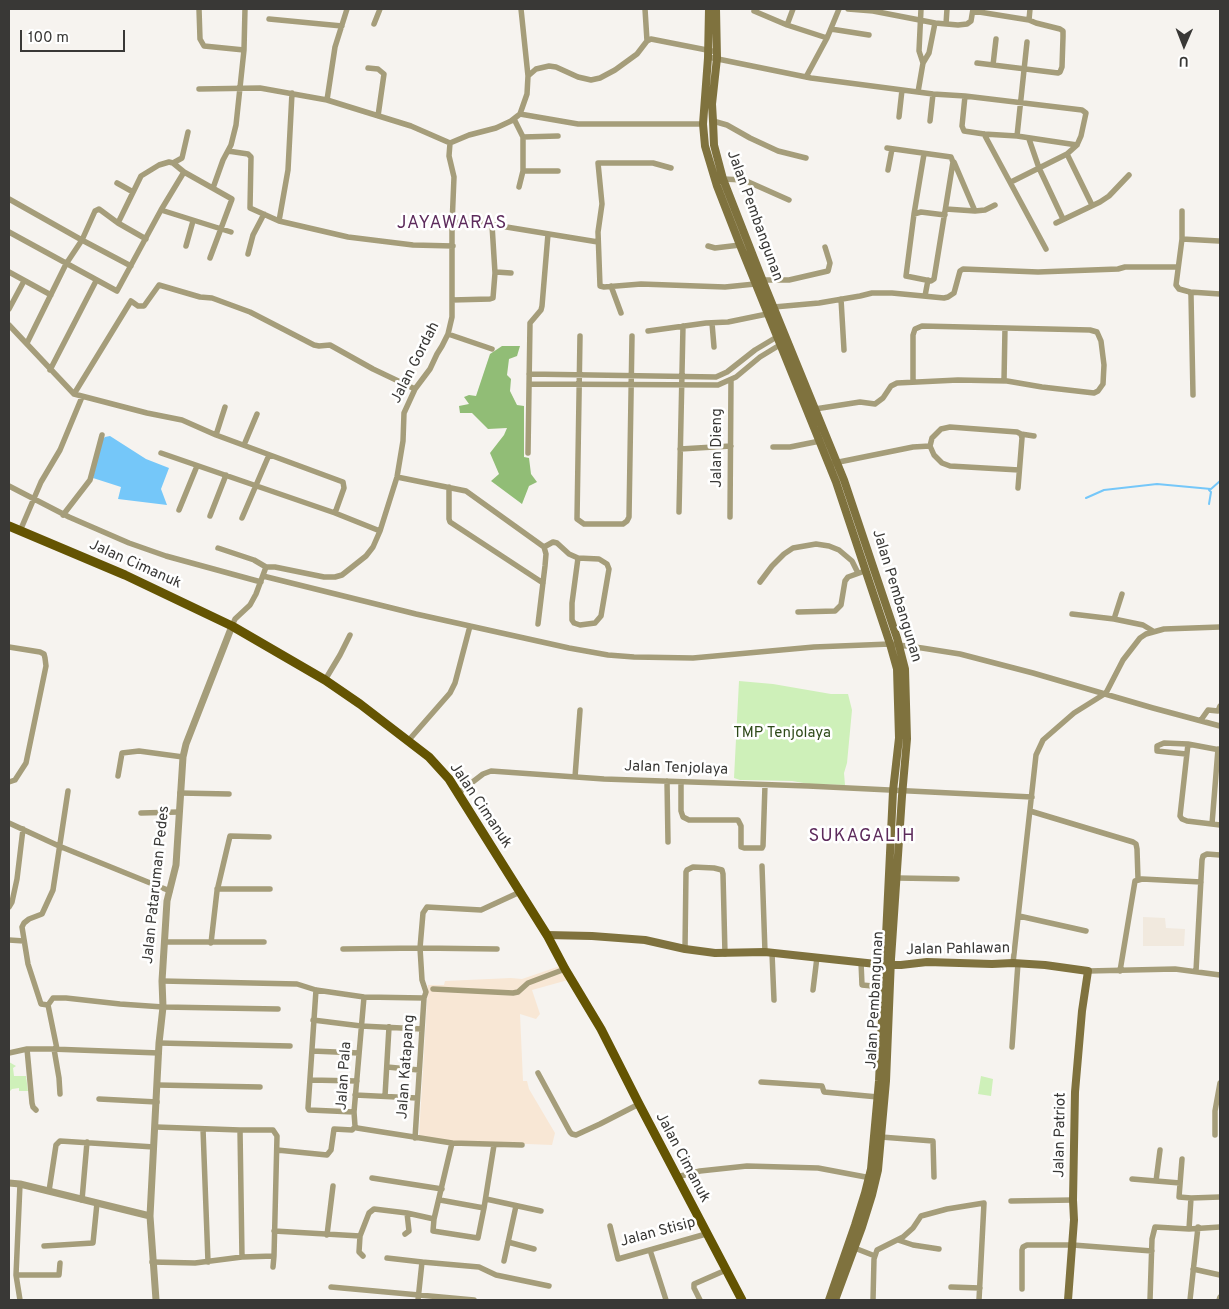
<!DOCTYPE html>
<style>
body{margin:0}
#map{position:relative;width:1229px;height:1309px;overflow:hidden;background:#f6f3ef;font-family:Overpass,sans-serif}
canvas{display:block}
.frame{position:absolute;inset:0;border:10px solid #393836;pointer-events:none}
.north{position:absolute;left:1159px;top:20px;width:50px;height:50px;-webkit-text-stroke:4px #fff;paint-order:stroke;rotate:181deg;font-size:14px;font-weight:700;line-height:20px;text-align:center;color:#393836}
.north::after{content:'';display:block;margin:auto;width:18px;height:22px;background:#393836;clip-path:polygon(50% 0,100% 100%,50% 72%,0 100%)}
.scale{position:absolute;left:20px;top:30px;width:105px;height:22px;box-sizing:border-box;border:2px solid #393836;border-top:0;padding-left:6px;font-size:15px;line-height:18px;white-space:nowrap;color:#393836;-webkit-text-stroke:4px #fff;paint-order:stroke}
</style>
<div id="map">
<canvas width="1229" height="1309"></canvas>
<div class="frame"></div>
<div class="north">U</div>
<div class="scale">100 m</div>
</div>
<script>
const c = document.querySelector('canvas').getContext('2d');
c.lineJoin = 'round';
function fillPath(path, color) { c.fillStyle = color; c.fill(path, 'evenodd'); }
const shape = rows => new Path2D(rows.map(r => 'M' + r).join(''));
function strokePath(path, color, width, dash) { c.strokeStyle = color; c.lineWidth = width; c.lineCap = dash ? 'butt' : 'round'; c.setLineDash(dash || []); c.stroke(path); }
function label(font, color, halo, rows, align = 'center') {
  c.font = font + ' Overpass,sans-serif'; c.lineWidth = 5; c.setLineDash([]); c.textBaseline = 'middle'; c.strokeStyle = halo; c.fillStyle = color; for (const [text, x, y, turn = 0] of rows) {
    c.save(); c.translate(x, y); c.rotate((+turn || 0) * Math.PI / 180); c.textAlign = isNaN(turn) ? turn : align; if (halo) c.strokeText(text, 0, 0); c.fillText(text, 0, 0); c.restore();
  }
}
const built = shape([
 [1143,917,1165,918,1166,928,1185,929,1184,946,1143,946]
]);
const education = shape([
 [560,966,568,980,532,990,540,1014,536,1019,520,1014,523,1081,527,1081,529,1089,555,1133,552,1145,430,1140,419,1135,428,985,444,985,445,981,511,978,522,979]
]);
const green = shape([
 [739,681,773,684,831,694,848,694,852,710,847,763,844,773,845,785,809,784,792,781,740,780,734,778],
 [9,1062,16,1066,13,1068,14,1076,26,1076,28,1091,19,1091,19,1088,12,1089,9,1092],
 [981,1076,993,1079,991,1096,978,1094]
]);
const forest = shape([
 [502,346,520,346,517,356,509,359,507,375,511,379,510,391,517,405,524,406,524,457,529,458,531,474,537,482,529,486,522,504,491,481,499,474,490,453,504,435,507,428,488,429,472,413,460,413,459,406,469,404,464,397,469,395,476,396,490,354]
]);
const water = shape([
 [110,436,146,459,169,468,161,489,167,505,118,499,121,487,93,478,102,440,105,437]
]);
const stream = shape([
 [1209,490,1211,492,1209,504],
 [1086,498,1104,490,1157,484,1211,489,1220,481]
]);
const minor = shape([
 [199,9,200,39,204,46,244,50],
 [521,9,528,76],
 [645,9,647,41],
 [755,9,754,11,787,25,827,38],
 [848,9,873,11,935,23,958,25,967,24,971,21,973,9],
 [921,9,919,51,923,63],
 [973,11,1029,20,1036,23,1060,29,1063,31,1063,37,1062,67,1060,72,1058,73,977,63],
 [269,19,342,26],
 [1029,20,1030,9],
 [374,24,380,9],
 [946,24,947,9],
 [787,25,793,9],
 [831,29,869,35],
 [708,57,811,78,933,94,965,96,1082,110,1086,113,1081,136,1077,145,1017,136,984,134,964,131,962,126,965,96],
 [993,65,996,39],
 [368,68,378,69,384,74,378,116],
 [806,77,827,38,839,9],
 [199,89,260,88,327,100,411,126,450,143],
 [918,92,923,63,929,53,935,23],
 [327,100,335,47,347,9],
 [520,114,578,124,703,124],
 [899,117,902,90],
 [514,119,523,137,523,171,519,187],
 [713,121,727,125,750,138,778,151,806,158],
 [930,121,933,94],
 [984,134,1046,249],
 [1017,136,1027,42],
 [523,137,558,136],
 [1029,139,1039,168,1063,219],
 [887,148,951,157,953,162,934,279,931,281,906,276,914,214,921,212,945,215],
 [228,151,248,154,251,157,250,208,279,221,348,237,413,245,453,246],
 [1067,154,1092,205],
 [954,162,975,211],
 [173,163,184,172,232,199,210,258],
 [671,168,653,163,598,163,602,204,598,232,600,286,604,287,641,284,725,287,755,284],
 [888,170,892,149],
 [523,171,558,171],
 [723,179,744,180,789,200],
 [1011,182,1067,154,1077,145],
 [117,183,133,192],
 [213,188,223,160,231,145,236,125,244,50,245,9],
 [9,199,80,239,131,266],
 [946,209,975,211,985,210,995,205],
 [161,210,231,232],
 [1182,211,1182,239,1176,285,1179,289,1190,292,1191,295,1193,395],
 [914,214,924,154],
 [279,221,288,170,292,93],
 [452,222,482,223,598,242],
 [118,223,141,176,159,165,169,162,173,163,182,158,188,132],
 [1056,223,1100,202,1109,196,1129,175],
 [492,225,495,273],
 [9,232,117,291,161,210,184,172],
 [1182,239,1219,241],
 [186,246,193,221],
 [708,246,715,248,740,245],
 [248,254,253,235,264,214],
 [9,272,51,295],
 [763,280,789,280,828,271,830,263,825,247],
 [611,286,621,313],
 [1190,292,1220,294],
 [925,296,928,280],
 [841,299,844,350],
 [452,300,490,299,493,298,495,273,496,272,511,273],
 [774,307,819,303,860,296,872,293,892,293,944,298,948,297,954,293,960,271,963,269,1038,272,1118,269,1125,267,1178,267],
 [9,309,24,281],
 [712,323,714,347],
 [9,325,74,394,147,413,182,420,216,435,343,482,344,488,335,513,380,531],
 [648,331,706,323,728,322,767,314],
 [448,334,492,349],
 [580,336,577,519,584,524,623,524,627,521,629,517,632,336],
 [27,343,66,264,82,240,95,211,99,209,118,223,146,239],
 [50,370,96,281],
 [529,374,716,377,727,372,755,350,780,335],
 [1004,381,1005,328],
 [529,384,718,385,736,377,760,357,783,343],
 [74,394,131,301,138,306,144,306,159,285,200,297,212,298,250,312,314,345,319,346,330,345,373,369,415,389],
 [815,409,860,402,875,404,883,398,891,386,897,383,958,380,1007,381,1042,387,1094,393,1098,391,1103,384,1104,365,1101,341,1097,332,1090,330,922,326,915,329,913,335,913,382],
 [1021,434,1034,436],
 [216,435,225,407],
 [244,445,257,414],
 [930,446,932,438,941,429,950,427,1017,432,1021,434,1022,438,1018,488],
 [773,447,790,447,820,441],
 [680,449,731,446],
 [161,453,335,513],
 [528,453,530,323,541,310,542,306,548,234],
 [829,464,913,447,930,446,934,455,942,463,950,466,1019,470],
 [397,477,466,491,544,547,546,554,545,566,538,624],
 [9,486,69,517,129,543,166,556,261,582],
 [449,487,449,519,450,522,543,583],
 [179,510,197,466],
 [679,512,683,326],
 [63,515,90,480,102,435],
 [210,516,226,475],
 [730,517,731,380],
 [242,518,269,455],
 [20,531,41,482,60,450,82,397],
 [544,547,553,542,557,543,569,554,578,558,599,559,607,564,609,569,601,616,595,623,580,625,574,623,572,620,572,603,578,558],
 [218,548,254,560,266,567],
 [263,576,416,614,569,648,608,655,634,657,693,658,814,647,890,644,922,648,960,654,1033,673,1153,708,1220,726],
 [760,582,772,566,784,554,793,548,816,544,829,546,839,550,852,561,858,573],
 [798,612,835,611,841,605,845,581,848,577,862,572],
 [1072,614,1114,619,1143,625,1153,631],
 [1114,619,1122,594],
 [232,626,235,619,250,605,256,594,266,567,275,567,324,577,335,577,342,575,366,556,373,547,380,531,397,477,403,441,404,413,415,389,430,369,437,354,442,346,448,334,452,317,452,225,454,177,449,156,450,143,469,135,496,128,511,121,520,114,527,94,528,76,536,69,549,66,556,67,578,77,591,80,600,78,615,70,637,54,647,41,651,39,717,52],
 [9,647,40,652,44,654,45,658,46,666,26,763,15,780,9,782],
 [325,680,340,655,350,635],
 [1201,720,1208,710,1218,711,1220,706],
 [408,741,450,693,455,683,470,626],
 [1220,750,1188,744,1180,816,1182,819,1187,821,1220,825],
 [1186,754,1157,751,1157,746,1164,743,1188,744],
 [118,776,122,753,139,751,183,757],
 [575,777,580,710],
 [667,781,668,842],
 [681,782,681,811,683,817,689,820,738,820,741,826,741,847,744,848,762,848,763,846,765,785],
 [180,793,229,794],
 [457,794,483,774,491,771,604,779,808,786,1032,797],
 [1030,811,1133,842,1136,844,1137,849,1138,879],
 [141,813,179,812],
 [9,823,59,846,170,891],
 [1212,824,1218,749],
 [762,866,765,952],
 [897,878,957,879],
 [217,889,270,889],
 [9,907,12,902,17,879,23,829],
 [1019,916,1086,931],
 [9,940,24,941],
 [164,942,264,942],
 [211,943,217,891,230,836,269,837],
 [343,949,420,948,423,913,427,907,481,910,520,892],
 [685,949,686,872,687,870,693,867,714,868,722,870,723,874,725,954],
 [772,953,774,1000],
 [861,962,862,985,883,987],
 [1013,963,1036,755,1043,740,1074,713,1106,693,1123,660,1140,638,1146,634,1164,629,1220,627],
 [1088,971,1175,969,1220,975],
 [1120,971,1135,881,1142,879,1201,882],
 [1196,971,1202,860,1203,856,1207,854,1220,855],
 [162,981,297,984,316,990,364,997,424,998],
 [433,989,513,993,518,992,528,983,565,969],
 [316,990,308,1108,309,1110,354,1112],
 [813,990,817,957],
 [48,1005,53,998,66,998,120,1004,163,1007,278,1009],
 [313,1020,361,1026,422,1029],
 [159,1043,290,1046],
 [1012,1047,1018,963],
 [27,1049,32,1103,33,1107,36,1110],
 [54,1049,59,1078,60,1094],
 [57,1049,48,1005,41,1004,28,964,22,927,24,923,29,919,42,914,53,890,68,791],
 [312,1051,359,1053],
 [9,1053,27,1049,51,1049,159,1053],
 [387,1067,419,1070],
 [538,1073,570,1132,572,1134,576,1135,600,1124,639,1104],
 [310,1080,357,1081],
 [761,1082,822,1086,824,1092,878,1097],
 [157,1085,260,1087],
 [355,1095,417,1098],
 [385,1096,389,1027],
 [99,1099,157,1102],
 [203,1129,208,1262],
 [240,1130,242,1257],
 [1215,1135,1215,1111,1220,1083],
 [881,1137,933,1141,934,1177],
 [415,1138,424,998,426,992,422,980,420,948,497,949],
 [452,1143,522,1145],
 [277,1150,327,1155,331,1150,334,1129,352,1130,355,1127],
 [1182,1159,1179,1197,1191,1198],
 [677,1177,700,1171,747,1166,818,1168,871,1178],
 [372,1178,442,1189],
 [1132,1179,1180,1183],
 [1156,1181,1160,1150],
 [49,1191,56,1145,60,1141,154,1147],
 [486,1199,541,1211],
 [82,1200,87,1142],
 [440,1200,484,1208,494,1145],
 [1011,1201,1073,1200],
 [434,1219,433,1231,478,1238,484,1208],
 [610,1226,618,1259,706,1234],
 [1189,1229,1191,1198,1220,1197],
 [274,1231,360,1236],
 [405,1234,409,1231,407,1213],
 [327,1235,333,1186],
 [898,1240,913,1245,939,1249],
 [508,1242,534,1249],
 [44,1246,93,1243,97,1203],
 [852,1247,875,1256],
 [650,1250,666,1300],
 [363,1256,359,1252,360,1236,369,1213,374,1209,407,1213,434,1219,452,1143,357,1128,355,1126,354,1112,364,997],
 [387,1258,422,1262],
 [504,1261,516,1206],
 [152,1262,195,1263,242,1257,274,1256,277,1136,273,1130,240,1130,156,1127],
 [273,1267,274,1256],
 [1193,1269,1220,1275],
 [16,1275,59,1275,60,1263],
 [331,1287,474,1300],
 [951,1287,980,1288],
 [1022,1289,1022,1250,1023,1247,1027,1245,1073,1245,1152,1251],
 [20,1300,16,1275,20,1184],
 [418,1300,422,1262,479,1267,496,1275,549,1286],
 [700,1300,694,1288,694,1284,726,1270],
 [873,1300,874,1259,877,1250,903,1237,913,1228,921,1216,947,1209,984,1203,979,1300],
 [1150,1300,1152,1239,1155,1227,1189,1229,1220,1227],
 [1190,1300,1198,1227],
 [1219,1300,1220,1297]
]);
const tertiary = shape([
 [9,1183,20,1184,150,1216],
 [156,1300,150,1216,159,1043,163,1007,162,981,167,901,176,865,183,757,186,744,232,626]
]);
const secondary = shape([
 [709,9,708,58,703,124,705,146,717,186,740,245,836,482,890,644,897,669,899,738,893,791,879,1081,871,1169,865,1193,855,1225,829,1300],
 [716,9,717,58,712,104,713,121,714,145,723,179,764,284,844,480,897,638,905,669,907,739,902,796,891,959,886,1081,878,1170,872,1195,862,1227,835,1300],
 [547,935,592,936,645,940,685,949,715,953,765,952,876,964,901,965,927,962,992,964,1013,963,1045,965,1088,971,1082,1011,1075,1092,1073,1200,1074,1220,1068,1300]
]);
const primary = shape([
 [9,526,125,575,232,626,325,680,360,704,429,757,449,779,547,935,565,969,601,1029,639,1104,742,1300]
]);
const streetNames = [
 ["Jalan Pembangunan",754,216,70],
 ["Jalan Gordah",416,363,-63],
 ["Jalan Dieng",718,448,-90],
 ["Jalan Cimanuk",135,565,24],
 ["Jalan Pembangunan",896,596,73],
 ["Jalan Tenjolaya",676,769,2],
 ["Jalan Cimanuk",480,806,56],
 ["Jalan Pataruman Pedes",157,885,-84],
 ["Jalan Pahlawan",958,950,-1],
 ["Jalan Pembangunan",876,1000,-87],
 ["Jalan Katapang",407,1067,-86],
 ["Jalan Pala",345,1076,-86],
 ["Jalan Patriot",1061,1135,-89],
 ["Jalan Cimanuk",682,1158,62],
 ["Jalan Stisip",658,1233,-15]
];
const parkNames = [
 ["TMP Tenjolaya",782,734]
];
const quarterNames = [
 ["JAYAWARAS",452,224],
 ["SUKAGALIH",862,837]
];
fillPath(built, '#f1e9de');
fillPath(education, '#f8e7d5');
fillPath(green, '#cef0b9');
fillPath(forest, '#91bd76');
fillPath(water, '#75c7f9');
strokePath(stream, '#75c7f9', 2);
strokePath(minor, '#a59d7a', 5.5);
strokePath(tertiary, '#a59d7a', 7);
strokePath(secondary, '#7f723e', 8);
strokePath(primary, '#645402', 9);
label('15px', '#393836', '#fff', streetNames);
label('15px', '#2d4918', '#fff', parkNames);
c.letterSpacing = '1px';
label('18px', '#5d2b5c', '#fff', quarterNames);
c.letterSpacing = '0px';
</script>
